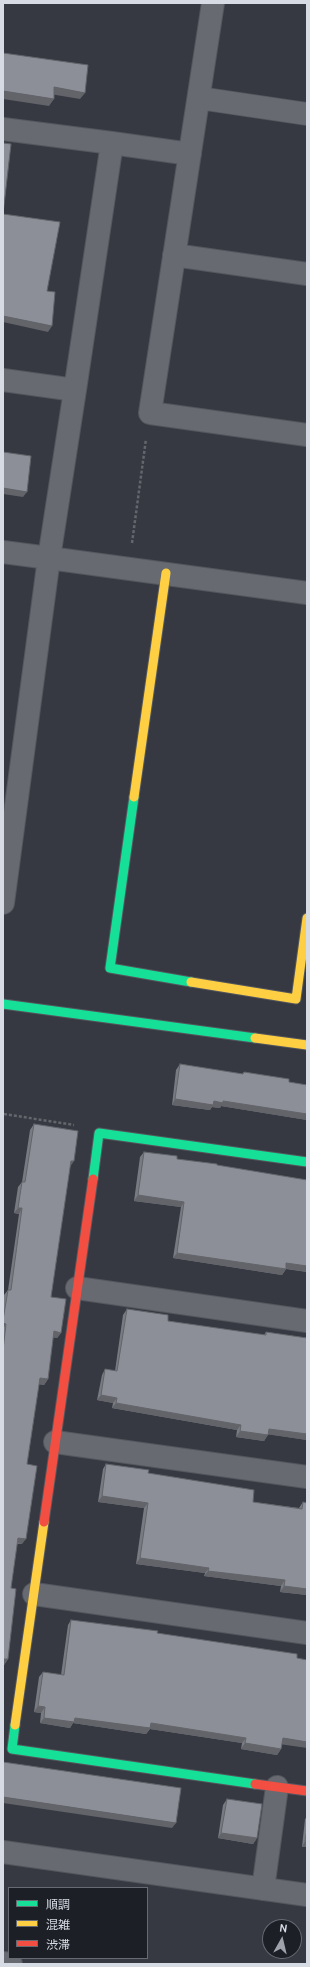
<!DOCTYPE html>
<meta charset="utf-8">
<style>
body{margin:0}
#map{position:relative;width:310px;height:1967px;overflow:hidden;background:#363942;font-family:Cabin,"Noto Sans JP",sans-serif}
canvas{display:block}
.frame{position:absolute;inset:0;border:4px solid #d7dbe4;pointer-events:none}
.legend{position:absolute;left:8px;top:1887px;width:140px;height:72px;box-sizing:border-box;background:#1c1f26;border:1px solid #676a72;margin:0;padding:5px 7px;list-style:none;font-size:12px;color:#d7dbe4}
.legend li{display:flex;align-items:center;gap:8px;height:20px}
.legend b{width:20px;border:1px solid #676a72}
.north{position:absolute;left:262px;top:1919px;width:40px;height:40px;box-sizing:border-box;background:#1c1f26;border:1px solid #676a72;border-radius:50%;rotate:8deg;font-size:11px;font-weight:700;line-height:16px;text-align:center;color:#d7dbe4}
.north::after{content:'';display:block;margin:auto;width:14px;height:18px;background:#9fa2ab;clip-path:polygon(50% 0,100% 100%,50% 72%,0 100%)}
</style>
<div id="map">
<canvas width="310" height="1967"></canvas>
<div class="frame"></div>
<ul class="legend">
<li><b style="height:5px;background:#16e098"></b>順調</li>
<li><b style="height:5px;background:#ffcf43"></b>混雑</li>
<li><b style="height:5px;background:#f24e42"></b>渋滞</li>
</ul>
<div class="north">N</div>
</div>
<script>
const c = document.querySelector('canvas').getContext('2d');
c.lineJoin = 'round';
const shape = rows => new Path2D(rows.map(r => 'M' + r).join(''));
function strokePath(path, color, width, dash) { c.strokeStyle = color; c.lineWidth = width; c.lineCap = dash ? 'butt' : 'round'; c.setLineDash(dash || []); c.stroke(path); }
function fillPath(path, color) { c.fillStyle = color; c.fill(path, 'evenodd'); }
const path = shape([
 [132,543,146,439],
 [4,1114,74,1125]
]);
const street = shape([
 [213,3,150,413,307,435],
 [199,98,307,114],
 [3,129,112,143,75,390,3,380],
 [112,143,190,154],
 [174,255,307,274],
 [3,552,49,558,75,390],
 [3,903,49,558,307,593],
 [77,1288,307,1321],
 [55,1442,307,1477],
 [34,1594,307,1633],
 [3,1852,307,1895],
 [263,1889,277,1787],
 [3,1963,11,1964]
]);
const fast = shape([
 [134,797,110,968,191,982],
 [3,1004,255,1038],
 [93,1179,99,1133,307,1162],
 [15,1725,12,1749,255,1784]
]);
const slow = shape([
 [134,797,166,573],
 [191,982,296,999,307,918],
 [255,1038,307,1045],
 [15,1725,44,1522]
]);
const jam = shape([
 [44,1522,93,1179],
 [255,1784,307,1791]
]);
const wall = shape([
 [180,1064,242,1074,244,1072,289,1082,307,1085,307,1120,221,1106,220,1108,212,1107,210,1110,172,1105,176,1070],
 [34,1124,70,1167,51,1297,61,1333,57,1338,53,1337,48,1379,44,1385,39,1384,27,1464,22,1544,17,1544,11,1588,8,1659,4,1665,3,1665,3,1300,4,1295,8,1290,19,1214,14,1213,18,1187,22,1182,30,1130],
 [144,1152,177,1159,307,1180,307,1272,286,1269,282,1275,173,1258,181,1207,134,1201,140,1157],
 [127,1309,168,1321,264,1335,266,1332,307,1338,307,1440,268,1434,264,1441,236,1437,237,1430,112,1408,113,1403,97,1400,102,1375,105,1369,115,1371,123,1315],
 [106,1464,148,1473,253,1502,299,1508,303,1502,307,1503,307,1595,280,1592,281,1586,204,1576,205,1573,136,1564,144,1508,98,1502,103,1469],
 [71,1620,157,1633,282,1744,281,1749,277,1755,241,1749,242,1743,150,1729,146,1734,73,1723,70,1728,40,1723,41,1713,34,1712,39,1677,43,1672,61,1675,68,1625],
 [227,1799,257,1838,253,1844,218,1838,223,1805],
 [307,1817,307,1847,302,1847,305,1819]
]);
const shadedWall = shape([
 [54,87,85,93,80,99,50,94],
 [3,91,54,99,49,106,3,99],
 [3,316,52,326,48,332,3,322],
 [3,488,27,492,23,497,3,494],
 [175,1099,214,1101,223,1101,307,1114,307,1120,221,1106,220,1108,212,1107,210,1110,172,1105],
 [71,1161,74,1161,70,1167],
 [138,1195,184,1202,181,1207,134,1201],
 [18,1208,22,1208,19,1214,14,1213],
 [177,1253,286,1269,282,1275,173,1258],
 [286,1263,307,1266,307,1272,283,1268],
 [3,1323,6,1324,3,1329],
 [54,1331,61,1333,57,1338,50,1337],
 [40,1378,48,1379,44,1385,36,1384],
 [101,1395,117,1398,113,1403,97,1400],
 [116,1403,241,1425,237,1430,112,1408],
 [269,1429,307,1434,307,1440,265,1434],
 [240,1431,268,1435,264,1441,236,1437],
 [102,1496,148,1503,144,1508,98,1502],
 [18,1538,26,1539,22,1544,14,1543],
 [140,1558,209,1568,205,1573,136,1564],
 [208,1571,285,1580,281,1586,204,1576],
 [284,1586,307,1589,307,1595,280,1592],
 [3,1659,8,1659,4,1665,3,1665],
 [38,1706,45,1707,41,1713,34,1712],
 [44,1718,75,1718,151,1723,246,1738,242,1743,150,1729,146,1734,73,1723,70,1728,40,1723],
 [283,1738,307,1742,307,1748,279,1744],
 [245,1743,281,1749,277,1755,241,1749],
 [3,1797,176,1823,172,1828,3,1803],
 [221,1833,257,1838,253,1844,218,1838],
 [305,1841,307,1841,307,1847,302,1847]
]);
const building = shape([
 [3,53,88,65,85,93,54,87,54,99,3,91,3,53],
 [3,143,11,144,3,214,60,222,47,291,55,292,52,326,3,316,3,143],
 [3,452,31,456,27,492,3,488,3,452],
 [180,1064,243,1074,244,1072,289,1079,289,1082,307,1085,307,1114,223,1101,223,1103,214,1101,213,1105,175,1099,180,1064],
 [34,1124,78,1131,74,1161,71,1161,51,1297,66,1299,61,1333,54,1331,48,1379,40,1378,27,1464,37,1466,26,1539,18,1538,11,1588,16,1589,8,1659,3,1659,3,1350,6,1324,3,1323,3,1320,8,1290,11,1290,22,1208,18,1208,22,1182,25,1182,34,1124],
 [144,1152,177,1156,177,1159,217,1164,217,1165,307,1180,307,1266,286,1263,286,1269,177,1253,184,1202,138,1195,144,1152],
 [127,1309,168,1315,168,1321,266,1335,266,1332,307,1338,307,1434,269,1429,268,1435,240,1431,241,1425,116,1403,117,1398,101,1395,105,1369,117,1371,127,1309],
 [106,1464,149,1470,148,1473,254,1490,253,1502,302,1509,303,1502,307,1503,307,1589,284,1586,285,1580,208,1571,209,1568,140,1558,148,1503,102,1496,106,1464],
 [71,1620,158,1631,157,1633,297,1654,297,1658,307,1660,307,1742,283,1738,281,1749,245,1743,246,1738,151,1723,150,1728,75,1718,74,1722,44,1718,45,1707,38,1706,43,1672,64,1675,71,1620],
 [3,1762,181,1788,176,1823,3,1797,3,1762],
 [227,1799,262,1804,257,1838,221,1833,227,1799],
 [307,1830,307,1841,305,1841,307,1830]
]);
strokePath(street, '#54565d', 24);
strokePath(fast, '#54565d', 11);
strokePath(slow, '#54565d', 11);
strokePath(jam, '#54565d', 11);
strokePath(path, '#64666c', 2.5, [3, 2]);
strokePath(street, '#676a70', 22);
strokePath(fast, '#16e098', 9);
strokePath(slow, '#ffcf43', 9);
strokePath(jam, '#f24e42', 9);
fillPath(wall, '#787b82');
fillPath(shadedWall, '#62646a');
fillPath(building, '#8c8f97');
strokePath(building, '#62646a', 1);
</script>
